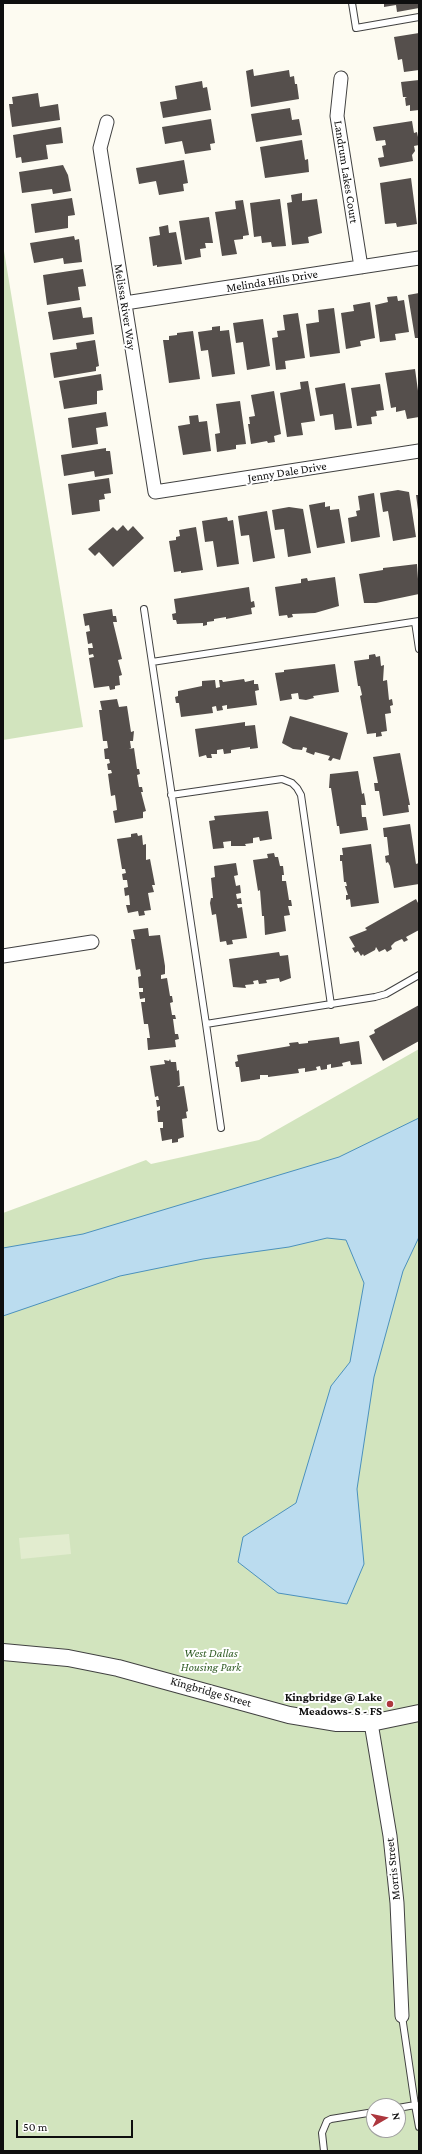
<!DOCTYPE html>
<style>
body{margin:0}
#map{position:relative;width:422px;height:2154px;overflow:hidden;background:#fdfbf1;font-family:"Crimson Pro",serif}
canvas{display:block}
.frame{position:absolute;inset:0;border:4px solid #0e0e0e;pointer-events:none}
.north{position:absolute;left:366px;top:2098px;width:40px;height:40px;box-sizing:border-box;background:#fff;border:1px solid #9f9f9f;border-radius:50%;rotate:81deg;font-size:11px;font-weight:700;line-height:16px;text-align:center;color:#0e0e0e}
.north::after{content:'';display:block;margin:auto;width:14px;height:18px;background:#ad373e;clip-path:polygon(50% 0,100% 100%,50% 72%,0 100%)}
.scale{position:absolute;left:16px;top:2120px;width:117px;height:18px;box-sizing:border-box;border:2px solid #0e0e0e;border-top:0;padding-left:5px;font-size:12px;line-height:14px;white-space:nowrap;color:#0e0e0e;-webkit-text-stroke:3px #fff;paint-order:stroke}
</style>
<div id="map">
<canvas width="422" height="2154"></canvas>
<div class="frame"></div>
<div class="north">N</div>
<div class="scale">50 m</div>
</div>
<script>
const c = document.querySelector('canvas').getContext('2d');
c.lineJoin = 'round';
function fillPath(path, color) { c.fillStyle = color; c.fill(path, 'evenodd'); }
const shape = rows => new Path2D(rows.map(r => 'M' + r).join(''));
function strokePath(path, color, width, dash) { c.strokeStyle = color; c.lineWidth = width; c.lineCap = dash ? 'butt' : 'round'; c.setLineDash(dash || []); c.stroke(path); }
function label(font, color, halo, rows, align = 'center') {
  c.font = font + ' "Crimson Pro",serif'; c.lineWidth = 4; c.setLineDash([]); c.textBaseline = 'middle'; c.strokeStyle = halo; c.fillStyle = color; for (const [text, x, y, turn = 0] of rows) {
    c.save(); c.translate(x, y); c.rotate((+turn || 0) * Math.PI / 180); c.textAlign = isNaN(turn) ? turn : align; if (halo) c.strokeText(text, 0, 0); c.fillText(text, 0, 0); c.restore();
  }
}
const green = shape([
 [3,245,83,727,3,740],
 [419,1049,419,2151,3,2151,3,1213,146,1160,151,1164,259,1140],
 [374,2106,398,2106,398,2130,374,2130]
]);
const pitch = shape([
 [69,1534,71,1554,21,1559,19,1538]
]);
const water = shape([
 [419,1118,419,1237,403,1271,374,1377,357,1489,364,1564,347,1604,278,1593,238,1562,243,1537,296,1503,331,1386,350,1362,364,1283,346,1240,327,1238,289,1247,203,1259,120,1276,3,1316,3,1248,83,1234,339,1157,419,1118]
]);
const building = shape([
 [384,3,419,3,419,8,397,12,396,5,384,7],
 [419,33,419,70,404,72,402,59,398,60,394,37],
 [253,69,254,76,289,70,290,77,294,76,295,84,297,84,299,99,251,107,246,71],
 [419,80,419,110,410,111,410,105,406,106,405,98,407,97,403,97,401,82],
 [202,81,203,88,207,87,211,110,163,118,160,102,177,99,175,86],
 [38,93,40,107,58,104,60,120,12,127,9,104,13,104,12,97],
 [290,108,292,120,299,119,302,135,256,142,251,114],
 [211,119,215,143,210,144,211,150,185,154,182,141,165,144,162,127],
 [412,121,414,133,417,132,419,142,419,145,414,146,415,151,412,155,413,161,380,167,378,158,384,157,382,146,386,145,385,140,376,141,373,127],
 [61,127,63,143,46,145,48,159,22,163,21,157,16,158,13,135],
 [302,140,305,160,308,159,309,172,265,178,260,147],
 [184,160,188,183,183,184,184,191,159,195,156,181,139,184,136,168],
 [63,165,68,175,71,191,53,194,52,189,22,193,19,172],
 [411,178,417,224,397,227,396,223,385,224,380,183],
 [302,193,302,201,317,199,322,233,308,237,309,243,292,245,287,203,292,202,291,195],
 [72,198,75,215,68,216,68,228,35,233,31,204],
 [280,199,286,246,272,247,271,242,262,243,261,236,254,237,250,203],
 [243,200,249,235,243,236,243,239,234,240,237,254,222,256,215,212,236,209,235,201],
 [209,217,213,243,205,243,206,248,200,249,201,257,185,260,179,221],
 [168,225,169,233,176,232,182,264,157,267,157,265,153,266,149,237,160,235,159,227],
 [74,236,75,240,79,239,82,262,64,264,63,258,34,263,30,243],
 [83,269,86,286,78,287,80,300,47,305,43,275],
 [419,293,419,338,415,338,408,295],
 [397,296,398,301,404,300,409,332,395,334,396,340,380,342,375,305,388,302,387,297],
 [370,302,375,338,360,341,361,346,346,349,341,313,354,311,353,305],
 [81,307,83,318,92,317,94,334,53,340,48,312],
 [334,308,340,353,310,357,306,324,319,322,318,310],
 [298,313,305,358,285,361,286,369,276,370,272,338,278,337,277,331,285,330,283,315],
 [263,319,270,366,247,370,243,342,236,343,233,323],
 [220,326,220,331,229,330,235,374,212,377,208,350,201,351,198,332,212,330,212,327],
 [193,331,200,379,169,383,163,340,169,340,169,336,177,335,177,333],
 [95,340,99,366,96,367,96,371,54,378,50,353,77,349,76,343],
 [415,369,419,398,419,417,407,419,405,410,396,412,396,407,391,408,385,373],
 [101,374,103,390,97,391,97,404,64,409,59,381],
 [308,381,315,421,301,423,303,435,287,437,280,393,301,389,300,382],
 [345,383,352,428,335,430,333,414,320,416,315,388],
 [380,384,384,410,376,411,377,416,371,417,372,424,357,426,351,388],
 [274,391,281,434,274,436,275,442,268,443,267,441,251,444,248,424,250,424,249,417,255,416,251,395],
 [240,401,246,444,236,445,236,449,217,452,215,434,220,433,216,404],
 [106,412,108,426,96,428,98,444,72,448,68,418],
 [198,415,199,422,207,421,211,451,183,455,178,426,190,424,189,416],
 [106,448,106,451,110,451,113,474,95,477,94,471,64,476,61,455],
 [109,478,111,493,104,494,105,499,99,500,100,511,72,515,68,484],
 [398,490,409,492,416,537,393,541,388,511,383,512,380,493],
 [374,493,380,537,351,542,348,518,357,516,356,511,360,510,358,496],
 [416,495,419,495,419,510,418,510],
 [325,502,325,507,330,506,330,510,339,509,345,543,317,548,309,505],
 [289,507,303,509,311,553,288,557,284,529,275,530,272,510],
 [267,511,275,558,253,562,249,535,241,536,238,516],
 [227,517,228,521,233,520,239,564,217,567,213,541,205,542,202,521],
 [123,525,128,531,133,526,144,538,113,567,99,552,95,556,88,549,113,527,117,531],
 [196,527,203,570,181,573,181,571,174,572,169,541,176,540,176,537,180,536,179,530],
 [417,564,419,594,376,603,364,603,359,574,383,570,383,568],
 [335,577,339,606,315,613,292,614,293,617,288,618,287,615,279,616,275,587,301,583,301,579,307,578,308,581],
 [249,587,251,602,254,601,255,607,251,608,252,614,226,619,226,617,214,619,214,621,207,622,207,625,203,626,203,623,177,624,176,620,173,620,172,614,176,613,174,599],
 [112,609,113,616,116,616,117,622,113,622,122,659,118,660,122,675,119,676,120,685,115,686,115,689,110,690,109,686,94,688,89,658,94,657,93,654,89,655,88,648,93,648,92,643,88,644,86,632,90,631,89,625,85,626,83,614],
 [375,654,376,657,380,656,381,666,384,665,383,681,387,680,389,700,392,699,393,705,390,706,391,713,385,714,387,731,381,732,382,736,376,737,376,733,367,734,360,696,362,695,360,686,358,686,354,661,369,659,369,655],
 [335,664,339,692,313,696,314,698,306,700,299,699,298,693,291,694,292,699,280,701,275,673,284,672,284,670],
 [244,679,245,682,254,680,254,684,258,684,259,690,255,691,257,705,227,709,227,705,222,706,223,710,217,711,216,706,212,707,213,713,181,717,179,703,176,703,175,697,178,696,178,691,202,686,202,681,215,680,216,688,220,687,219,680,222,680,223,682],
 [117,699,119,707,127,706,131,732,134,731,133,741,130,741,131,748,129,749,134,748,137,769,139,769,140,774,137,775,139,787,142,787,143,792,141,792,146,811,143,812,143,818,115,823,113,811,117,810,115,795,111,796,108,774,112,773,111,770,108,770,107,764,110,763,109,759,105,759,104,749,108,748,107,741,103,741,99,710,102,710,100,701],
 [290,716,348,733,340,760,333,758,331,761,328,760,330,756,315,752,314,755,306,752,307,748,303,747,302,750,293,749,282,743],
 [245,722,245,726,255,725,258,748,250,749,250,747,231,750,231,753,224,754,223,749,217,750,217,754,211,754,212,758,207,758,206,755,199,757,195,729],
 [400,753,410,805,408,805,409,812,383,816,379,791,375,791,374,783,378,783,373,757],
 [358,771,362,794,364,793,366,805,361,805,362,817,366,817,368,830,340,834,339,826,337,826,331,788,329,788,330,774],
 [268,811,272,839,260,841,259,837,253,838,253,843,245,844,246,846,231,846,231,841,223,842,224,848,213,849,209,821,215,820,214,816],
 [410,824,416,864,419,863,419,884,394,888,390,866,388,862,386,863,385,856,389,855,387,837,384,837,383,828],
 [137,833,138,836,142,835,143,845,146,844,146,860,150,859,155,885,152,885,154,892,148,893,151,910,144,911,145,915,139,916,138,911,128,913,126,905,130,905,129,895,125,896,124,888,128,887,127,880,123,880,122,874,126,873,125,869,122,869,117,839,131,837,131,834],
 [371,844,379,903,351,907,350,899,346,900,346,895,348,895,345,886,347,886,346,882,344,882,342,861,340,861,340,855,343,855,342,848],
 [274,853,275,857,278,857,280,866,283,866,284,875,282,875,282,881,286,881,289,900,291,900,292,906,288,906,290,915,284,916,286,931,265,935,264,916,262,916,260,890,258,891,253,860,268,858,267,854],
 [236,863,238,875,234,876,236,886,240,885,241,893,236,894,237,899,241,898,242,904,237,904,238,908,242,907,247,938,232,940,233,944,227,945,226,941,220,942,216,914,212,915,210,903,211,898,213,898,211,878,215,877,214,866],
 [416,899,419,905,419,930,406,937,408,940,404,942,402,939,395,942,391,946,392,949,387,952,385,949,379,952,376,947,375,950,364,956,363,954,361,956,358,951,355,953,352,948,355,947,349,937,367,930,365,928],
 [148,928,149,936,160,935,165,966,165,974,161,975,161,979,167,978,170,996,172,996,173,1002,170,1003,172,1015,175,1015,176,1019,173,1019,175,1034,178,1034,179,1039,175,1040,176,1047,148,1050,147,1038,150,1038,148,1024,144,1024,141,1002,145,1002,145,998,140,999,139,992,143,992,143,988,139,988,138,977,141,976,140,969,136,970,131,939,135,939,133,930],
 [279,952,280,956,288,955,291,978,280,982,279,978,266,980,267,983,259,984,258,980,253,981,254,984,245,985,246,988,233,987,229,959],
 [419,1005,419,1041,383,1061,369,1036,375,1033,374,1030],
 [339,1037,340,1044,359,1041,362,1064,351,1065,350,1061,342,1063,343,1066,331,1068,331,1064,327,1065,327,1069,321,1070,320,1066,316,1067,317,1070,305,1072,305,1068,298,1069,299,1073,268,1077,268,1075,260,1075,260,1079,241,1082,239,1067,236,1067,235,1062,238,1061,237,1055,290,1046,289,1043,298,1042,299,1044,308,1043,308,1041],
 [170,1059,171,1062,176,1062,177,1071,179,1070,180,1085,177,1087,184,1086,188,1111,186,1112,187,1118,182,1119,184,1137,178,1139,178,1142,172,1143,172,1139,162,1141,160,1128,163,1128,163,1122,158,1122,157,1111,160,1110,160,1106,157,1107,156,1100,159,1100,158,1096,155,1097,150,1066,165,1064,164,1060,169,1061]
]);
const service = shape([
 [352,3,356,28,419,17],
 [144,609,206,1024,375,997,386,994,419,975],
 [415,622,419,649],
 [152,662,419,621],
 [171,795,282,779,292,783,297,788,301,795,331,1005],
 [206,1024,221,1128],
 [417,2105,415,2105,419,2127],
 [398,2108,415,2105,402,2016],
 [324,2151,322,2133,327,2121,331,2119,374,2112]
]);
const minor = shape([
 [341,78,337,116,361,267],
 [107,122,100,148,155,492,419,451],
 [125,303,419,258],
 [3,956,92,942],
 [371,1723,390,1836,397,1903,402,2016]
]);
const tertiary = shape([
 [3,1652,68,1658,118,1668,289,1715,337,1723,371,1723,419,1713]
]);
const markers = [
 [390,1704,4,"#ad373e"]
];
const streetNames = [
 ["Landrum Lakes Court",346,172,81],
 ["Melinda Hills Drive",272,281,-9],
 ["Melissa River Way",125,307,81],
 ["Jenny Dale Drive",287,472,-9],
 ["Kingbridge Street",211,1692,16],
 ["Morris Street",393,1869,-96]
];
const parkNames = [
 ["West Dallas",211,1653],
 ["Housing Park",211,1667]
];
const poiNames = [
 ["Kingbridge @ Lake",382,1697],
 ["Meadows- S - FS",382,1711]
];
fillPath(green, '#d2e4be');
fillPath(pitch, '#e2eccf');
fillPath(water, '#bbdcef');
strokePath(water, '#4b91bd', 1);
fillPath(building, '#554f4c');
strokePath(service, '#414141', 8);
strokePath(minor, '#414141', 15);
strokePath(tertiary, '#414141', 18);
strokePath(service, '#fff', 6);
strokePath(minor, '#fff', 13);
strokePath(tertiary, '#fff', 16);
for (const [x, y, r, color] of markers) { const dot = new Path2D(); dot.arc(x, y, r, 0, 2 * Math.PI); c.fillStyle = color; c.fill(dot); strokePath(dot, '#fff', 1.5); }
label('12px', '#0e0e0e', '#fff', streetNames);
label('italic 12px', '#325e26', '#fff', parkNames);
label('bold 12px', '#0e0e0e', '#fff', poiNames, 'right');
</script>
